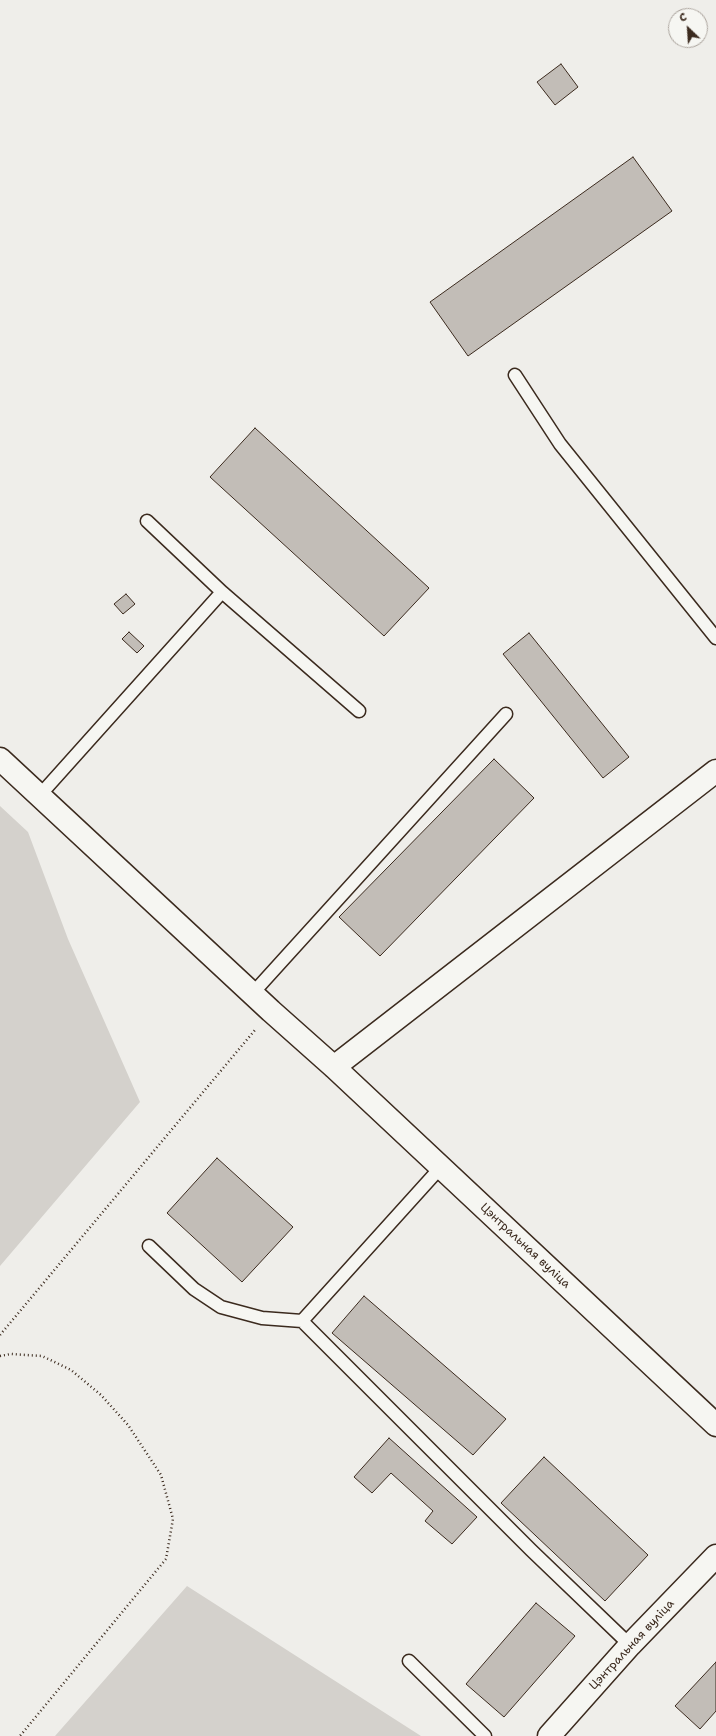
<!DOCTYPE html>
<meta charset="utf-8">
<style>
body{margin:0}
#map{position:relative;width:716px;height:1736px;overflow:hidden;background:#efeeea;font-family:"Shantell Sans",sans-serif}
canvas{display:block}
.north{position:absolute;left:668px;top:8px;width:40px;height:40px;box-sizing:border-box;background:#f6f6f2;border:1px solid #aba49d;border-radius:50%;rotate:335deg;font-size:11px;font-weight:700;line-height:16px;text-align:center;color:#3b2a1e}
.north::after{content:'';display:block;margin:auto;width:14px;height:18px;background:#3b2a1e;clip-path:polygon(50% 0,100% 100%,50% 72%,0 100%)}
</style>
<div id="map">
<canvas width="716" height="1736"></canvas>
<div class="north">С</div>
</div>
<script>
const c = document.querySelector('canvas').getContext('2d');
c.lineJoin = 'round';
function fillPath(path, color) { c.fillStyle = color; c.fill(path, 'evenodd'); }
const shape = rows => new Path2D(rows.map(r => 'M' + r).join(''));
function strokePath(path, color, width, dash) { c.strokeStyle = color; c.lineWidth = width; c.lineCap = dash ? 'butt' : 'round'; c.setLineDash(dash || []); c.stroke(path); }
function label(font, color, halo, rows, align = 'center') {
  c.font = font + ' "Shantell Sans",sans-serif'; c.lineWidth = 3; c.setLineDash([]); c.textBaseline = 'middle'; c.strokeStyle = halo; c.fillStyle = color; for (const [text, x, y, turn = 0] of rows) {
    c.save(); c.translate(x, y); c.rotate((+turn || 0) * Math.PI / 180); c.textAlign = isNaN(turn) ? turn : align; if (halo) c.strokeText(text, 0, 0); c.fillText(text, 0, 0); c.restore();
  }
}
const green = shape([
 [0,806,28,832,68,939,140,1102,0,1266],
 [187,1586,421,1736,55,1736]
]);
const building = shape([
 [561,64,578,87,555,105,537,82,561,64],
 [633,157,672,211,468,356,430,302,633,157],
 [255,428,429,588,384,636,210,477,255,428],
 [126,594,135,604,123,614,114,604,126,594],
 [129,632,144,646,137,653,122,639,129,632],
 [529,633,629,757,603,778,503,654,529,633],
 [494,759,534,798,380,956,339,917,494,759],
 [217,1158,293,1227,242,1282,167,1213,217,1158],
 [364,1296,506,1419,473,1455,332,1333,364,1296],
 [389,1438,477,1517,452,1544,425,1521,433,1511,391,1473,372,1493,354,1477,389,1438],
 [544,1457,648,1555,605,1601,501,1503,544,1457],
 [536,1603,575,1636,504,1717,466,1684,536,1603],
 [716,1662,716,1711,700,1729,675,1706,716,1662]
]);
const path = shape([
 [0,1335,255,1030],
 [0,1356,11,1354,42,1356,71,1370,101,1395,128,1425,161,1475,173,1519,166,1559,20,1736]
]);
const lane = shape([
 [515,375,560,444,716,638],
 [222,592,359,711],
 [40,795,222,592,147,521],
 [253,993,506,714],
 [149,1246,194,1289,221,1307,262,1318,302,1321,531,1550,630,1645],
 [302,1321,441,1167],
 [409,1661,485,1736]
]);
const street = shape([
 [0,759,271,1011,334,1067,716,1425],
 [334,1067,716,771],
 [549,1736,630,1645,716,1556]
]);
const streetNames = [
 ["Цэнтральная вуліца",525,1246,43],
 ["Цэнтральная вуліца",632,1645,-47]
];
fillPath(green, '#d4d1cc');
fillPath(building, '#c2bdb7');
strokePath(building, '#3b2a1e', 1);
strokePath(lane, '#3b2a1e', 15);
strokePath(street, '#3b2a1e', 25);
strokePath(path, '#3b2a1e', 2.5, [1, 3]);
strokePath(lane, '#f6f6f2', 12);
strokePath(street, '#f6f6f2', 22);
label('12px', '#3b2a1e', '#f6f6f2', streetNames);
</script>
